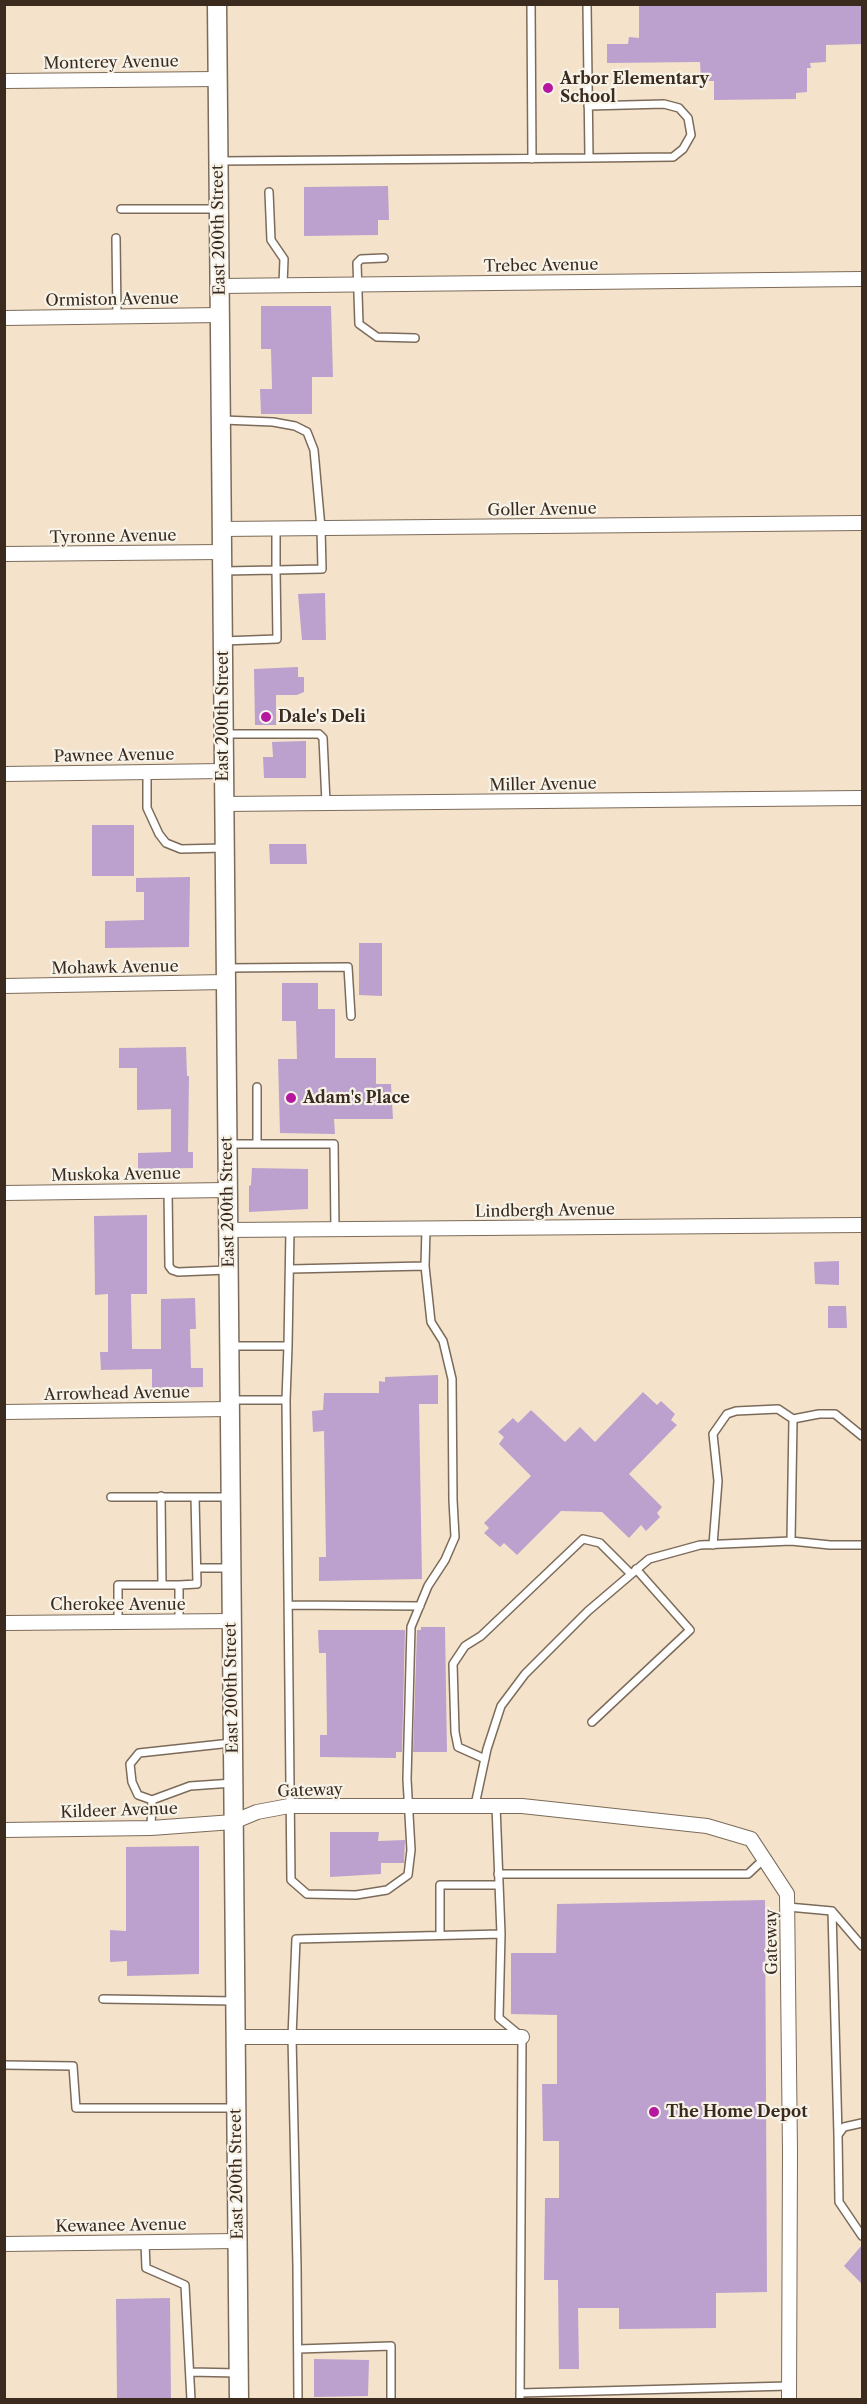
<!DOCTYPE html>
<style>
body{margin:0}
#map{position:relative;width:867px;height:2404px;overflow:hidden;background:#f4e3ca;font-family:"Libre Caslon Text",serif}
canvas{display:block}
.frame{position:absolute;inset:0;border:6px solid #3b2a1e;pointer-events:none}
</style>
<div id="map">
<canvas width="867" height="2404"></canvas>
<div class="frame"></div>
</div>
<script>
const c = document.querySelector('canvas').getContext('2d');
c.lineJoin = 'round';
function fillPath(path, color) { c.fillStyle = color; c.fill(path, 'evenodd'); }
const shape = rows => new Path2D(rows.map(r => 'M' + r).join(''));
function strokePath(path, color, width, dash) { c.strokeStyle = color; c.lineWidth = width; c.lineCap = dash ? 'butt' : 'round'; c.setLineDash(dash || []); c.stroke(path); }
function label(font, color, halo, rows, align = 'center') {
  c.font = font + ' "Libre Caslon Text",serif'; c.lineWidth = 4.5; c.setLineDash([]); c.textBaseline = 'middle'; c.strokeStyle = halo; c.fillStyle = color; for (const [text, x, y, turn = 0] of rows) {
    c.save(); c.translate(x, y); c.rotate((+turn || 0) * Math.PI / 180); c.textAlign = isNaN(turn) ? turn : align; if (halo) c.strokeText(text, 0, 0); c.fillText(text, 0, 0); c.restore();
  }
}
const building = shape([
 [639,4,862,4,862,44,826,45,826,62,810,63,811,68,807,68,807,92,796,93,796,99,714,100,714,81,701,81,700,62,607,63,607,44,628,44,629,37,639,38],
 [388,186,389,220,378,220,378,235,304,236,304,187],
 [261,306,331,306,333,377,312,377,312,414,261,414,260,389,272,389,271,349,261,349],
 [325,593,326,640,302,640,298,594],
 [298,667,298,677,304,677,304,692,297,695,276,695,276,725,255,725,254,669],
 [306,741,306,778,264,778,263,757,273,757,272,742],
 [92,825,134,825,134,876,92,876],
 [269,844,306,844,307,864,270,864],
 [190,877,189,947,105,948,105,921,144,920,144,892,136,892,136,878],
 [359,943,382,943,382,996,359,995],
 [282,983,318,983,318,1009,335,1009,335,1058,376,1058,376,1084,391,1084,393,1119,334,1119,335,1134,280,1133,278,1059,297,1059,296,1021,282,1021],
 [186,1047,187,1076,189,1076,188,1152,193,1152,193,1168,138,1169,138,1153,171,1152,171,1109,137,1110,137,1068,119,1068,119,1048],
 [252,1168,308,1169,308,1209,249,1212,249,1186,251,1185],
 [147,1215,147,1294,131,1294,132,1349,161,1349,161,1299,195,1298,196,1329,190,1329,191,1368,203,1368,203,1387,152,1388,152,1369,101,1370,100,1352,108,1352,108,1294,95,1295,94,1216],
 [839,1261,839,1285,815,1284,814,1262],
 [828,1306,846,1306,847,1328,828,1328],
 [438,1375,438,1404,419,1404,422,1579,319,1581,319,1557,326,1557,324,1431,313,1432,312,1411,323,1410,324,1393,379,1393,379,1381,385,1382,385,1377],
 [643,1392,657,1405,661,1401,675,1414,671,1420,677,1425,629,1474,662,1507,657,1513,660,1517,646,1531,641,1525,629,1538,602,1512,561,1511,517,1555,504,1543,500,1547,484,1533,489,1528,484,1523,531,1476,499,1444,504,1437,498,1432,513,1418,518,1423,531,1410,565,1442,580,1427,595,1442],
 [421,1627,445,1627,447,1752,413,1752,417,1630,421,1630],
 [318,1630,405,1630,402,1752,396,1752,396,1758,320,1757,320,1735,327,1735,326,1653,319,1653],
 [330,1832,379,1832,378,1841,405,1840,404,1863,381,1863,381,1874,330,1877],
 [199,1846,199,1974,127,1976,127,1961,110,1962,110,1930,126,1931,126,1847],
 [765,1900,767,2292,716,2293,716,2328,619,2329,619,2308,578,2308,579,2369,559,2369,558,2280,544,2280,545,2198,559,2198,559,2141,543,2141,542,2084,557,2084,557,2015,511,2014,511,1953,556,1953,557,1904],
 [862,2245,862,2284,844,2266],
 [170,2298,171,2400,117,2400,116,2299],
 [314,2359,369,2360,368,2396,314,2397]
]);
const service = shape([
 [531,4,532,159],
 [588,106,664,104,679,108,688,118,691,135,683,149,673,157,589,158],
 [220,161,589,158,587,4],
 [269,192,271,240,284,259,283,285],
 [121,209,218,209],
 [116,238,117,316],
 [384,258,361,259,357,263,359,324,377,337,415,338],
 [223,420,273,422,295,426,307,432,314,450,321,528,322,569,276,570,276,528],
 [223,641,277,639,276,570,224,571],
 [224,734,319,734,323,738,326,803],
 [147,772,147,808,159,834,166,843,181,849,224,848],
 [228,968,348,967,351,1016],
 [257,1087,257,1144],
 [227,1144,334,1144,335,1230],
 [168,1191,169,1266,172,1270,178,1272,227,1270],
 [290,1269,425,1266,426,1229],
 [232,1346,288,1346,286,1400],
 [288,1346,290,1230],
 [232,1400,286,1400,291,1880,307,1894,356,1895,387,1890,408,1875,411,1850,407,1779,411,1627,428,1586,445,1560,455,1537,453,1500,452,1379,443,1341,431,1322,425,1266],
 [161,1496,162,1585],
 [111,1497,229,1497],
 [791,1541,793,1419,819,1414,835,1414,862,1436],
 [713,1545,718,1481,713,1434,727,1414,736,1411,778,1409,793,1419],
 [197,1568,230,1568],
 [179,1585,197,1584,195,1497],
 [289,1605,420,1606],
 [118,1622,118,1585,179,1585,179,1621],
 [592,1722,690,1630,636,1569],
 [485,1759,458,1747,455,1732,453,1664,465,1646,481,1636,583,1539,600,1543,631,1574],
 [152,1800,138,1795,132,1782,130,1764,139,1753,231,1743],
 [475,1805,487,1749,501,1706,525,1674,588,1611,649,1559,700,1545,791,1541,830,1545,862,1545],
 [496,1806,501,1934,499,2018,522,2037,520,2400],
 [151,1828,152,1800,190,1786,233,1783],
 [498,1874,748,1874,764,1859],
 [788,1907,832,1911,862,1946],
 [832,1911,838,2135],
 [440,1935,440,1885,499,1885],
 [103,1999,235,2001],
 [4,2065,73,2066,76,2108,236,2108],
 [862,2123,844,2127,838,2135,839,2202,862,2236],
 [145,2243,146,2268,185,2285,191,2400],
 [298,2349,391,2346,391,2400],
 [190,2372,238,2373],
 [520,2393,789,2386],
 [298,2400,297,2266,292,2037,296,1939,501,1934]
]);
const minor = shape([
 [4,81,217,79],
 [219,286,862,279],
 [4,318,220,315],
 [221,529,862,523],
 [4,554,222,552],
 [4,774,224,771],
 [223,804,862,798],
 [4,986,226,982],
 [4,1193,228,1190],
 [228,1230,862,1225],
 [4,1412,230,1409],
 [4,1623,232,1621],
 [4,1830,151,1828,233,1822,257,1812,289,1806,522,1806,707,1826,751,1839,787,1894,790,2152,789,2400],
 [235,2037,522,2037],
 [4,2244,237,2241]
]);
const tertiary = shape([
 [217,4,239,2400]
]);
const markers = [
 [548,88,6,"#b5179e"],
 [266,717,6,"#b5179e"],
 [291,1098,6,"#b5179e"],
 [654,2112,6,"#b5179e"]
];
const streetNames = [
 ["Monterey Avenue",111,63,-1],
 ["East 200th Street",219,230,-91],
 ["Trebec Avenue",541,266,-1],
 ["Ormiston Avenue",112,300,-1],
 ["Goller Avenue",542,510,-1],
 ["Tyronne Avenue",113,537,-1],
 ["East 200th Street",223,716,-90],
 ["Pawnee Avenue",114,756,-1],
 ["Miller Avenue",543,785,-1],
 ["Mohawk Avenue",115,968,-1],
 ["Muskoka Avenue",116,1175,-1],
 ["East 200th Street",228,1202,-91],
 ["Lindbergh Avenue",545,1211,-1],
 ["Arrowhead Avenue",117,1394,-1],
 ["Cherokee Avenue",118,1605],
 ["East 200th Street",232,1688,-91],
 ["Gateway",310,1791,-2],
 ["Kildeer Avenue",119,1811,-2],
 ["Gateway",772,1942,-91],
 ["East 200th Street",237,2174,-91],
 ["Kewanee Avenue",121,2226,-1]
];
const poiNames = [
 ["Arbor Elementary",560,79],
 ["School",560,97],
 ["Dale's Deli",278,717],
 ["Adam's Place",303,1098],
 ["The Home Depot",666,2112]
];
fillPath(building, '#bca1ce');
strokePath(service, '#7c6b5a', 10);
strokePath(minor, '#7c6b5a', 16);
strokePath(tertiary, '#7c6b5a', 21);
strokePath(service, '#fff', 7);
strokePath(minor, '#fff', 14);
strokePath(tertiary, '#fff', 18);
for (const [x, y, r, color] of markers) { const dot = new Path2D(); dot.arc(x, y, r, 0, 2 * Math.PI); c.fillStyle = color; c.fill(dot); strokePath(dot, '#f7f3e8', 2); }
label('16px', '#3b2a1e', '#f7f3e8', streetNames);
label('bold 16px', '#3b2a1e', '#f7f3e8', poiNames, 'left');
</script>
